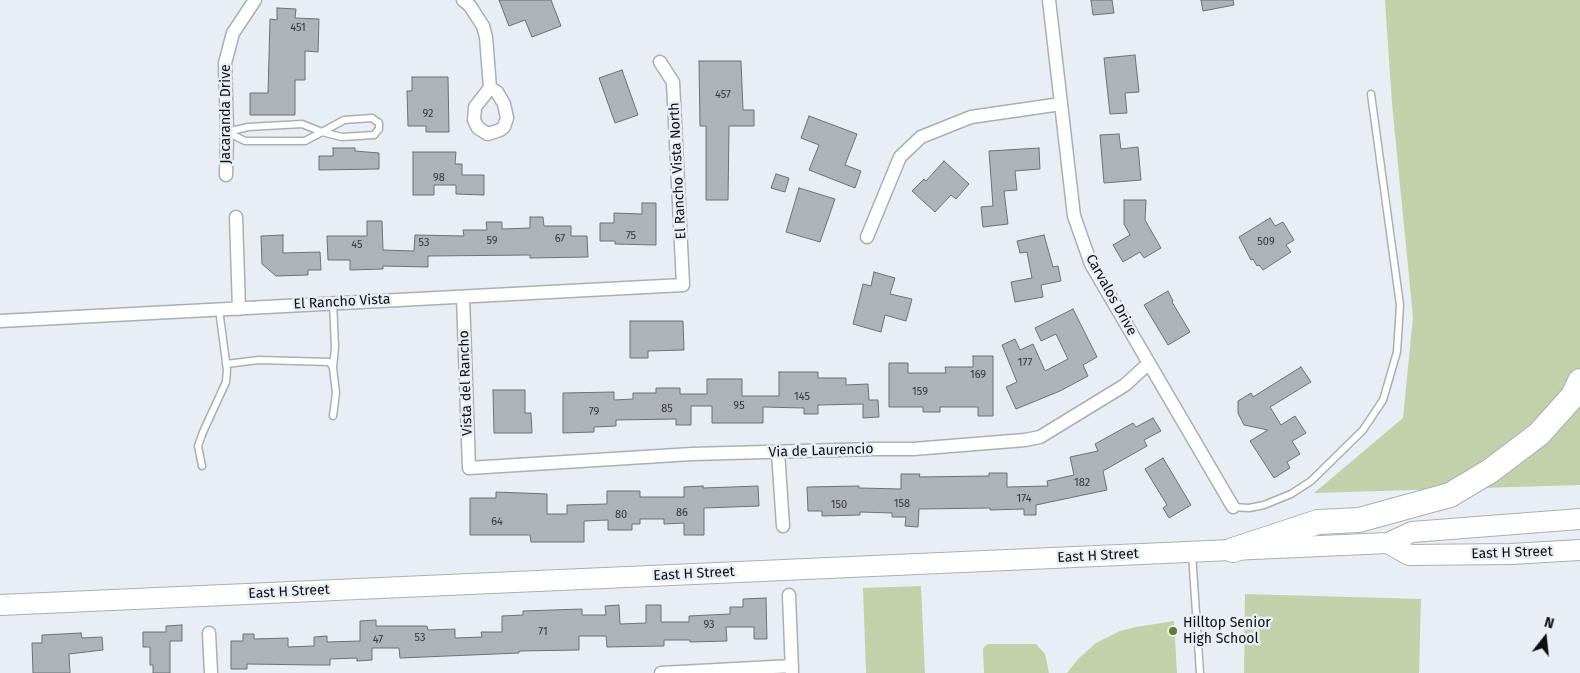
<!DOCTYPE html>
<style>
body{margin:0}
#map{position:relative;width:1580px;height:673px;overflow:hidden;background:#e9eef4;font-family:"Fira Sans",sans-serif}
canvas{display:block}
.north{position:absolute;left:1520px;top:613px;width:50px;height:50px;-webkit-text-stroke:4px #e9eef4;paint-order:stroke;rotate:16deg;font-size:14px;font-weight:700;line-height:20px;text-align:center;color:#0d0f11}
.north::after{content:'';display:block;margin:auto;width:18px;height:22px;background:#0d0f11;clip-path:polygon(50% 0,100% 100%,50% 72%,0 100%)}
</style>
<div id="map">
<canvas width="1580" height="673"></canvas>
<div class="north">N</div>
</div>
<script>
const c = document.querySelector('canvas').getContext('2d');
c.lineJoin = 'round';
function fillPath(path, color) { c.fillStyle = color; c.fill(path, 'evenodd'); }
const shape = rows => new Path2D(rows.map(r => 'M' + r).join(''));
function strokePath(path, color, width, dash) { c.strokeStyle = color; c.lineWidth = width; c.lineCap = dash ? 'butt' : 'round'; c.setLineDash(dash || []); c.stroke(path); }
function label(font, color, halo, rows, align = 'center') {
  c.font = font + ' "Fira Sans",sans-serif'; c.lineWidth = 5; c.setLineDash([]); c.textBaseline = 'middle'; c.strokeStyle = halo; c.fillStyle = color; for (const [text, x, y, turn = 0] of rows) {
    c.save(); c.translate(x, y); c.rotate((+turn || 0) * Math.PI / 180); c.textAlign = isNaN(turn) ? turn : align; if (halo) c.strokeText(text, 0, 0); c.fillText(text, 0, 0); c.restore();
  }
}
const green = shape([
 [1385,0,1580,0,1580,485,1314,493,1403,418,1413,317,1392,104],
 [921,586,925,673,866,673,863,588],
 [1245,594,1421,599,1419,673,1244,673],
 [1174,621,1177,673,1067,673,1078,659,1096,643,1120,631,1136,627],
 [987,644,1036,644,1045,654,1049,673,984,673,983,649]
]);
const building = shape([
 [499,0,551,0,561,26,532,37,525,20,509,26,499,0],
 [1091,0,1112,0,1114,13,1093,15,1091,0],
 [1201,0,1233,0,1234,5,1203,11,1201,0],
 [277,8,296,9,295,18,319,19,318,52,305,51,305,80,295,80,295,115,250,115,250,93,268,93,270,19,277,20,277,8],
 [1135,55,1139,92,1125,93,1127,113,1110,114,1104,58,1135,55],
 [699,61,741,61,743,110,754,110,754,126,729,126,728,200,706,200,706,126,700,126,699,61],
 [622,70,638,115,615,123,599,78,622,70],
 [412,77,448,77,449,132,426,132,426,126,408,126,407,91,412,91,412,77],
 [809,116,857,134,845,165,861,171,855,188,809,170,819,145,801,138,809,116],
 [1119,134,1121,149,1138,147,1141,180,1104,183,1100,135,1119,134],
 [333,148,355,148,355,151,379,153,379,169,319,170,319,156,333,156,333,148],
 [1039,148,1040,169,1015,171,1017,190,1004,191,1008,224,983,227,981,207,993,206,989,151,1039,148],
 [413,152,456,152,455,164,462,164,462,175,484,175,484,195,456,194,456,185,434,185,434,195,413,195,413,152],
 [944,161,969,184,956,199,951,195,935,212,912,191,924,179,926,181,944,161],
 [776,174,789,178,785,192,771,188,776,174],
 [799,188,835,199,820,242,786,232,799,188],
 [1124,200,1146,200,1145,220,1161,248,1144,258,1140,252,1123,262,1113,245,1130,235,1124,224,1124,200],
 [642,203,656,203,656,245,615,244,615,241,600,241,600,223,614,223,614,213,642,214,642,203],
 [530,217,543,217,544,226,571,226,571,236,587,236,588,257,530,258,530,255,428,256,428,267,383,266,383,269,350,270,350,260,328,260,327,236,367,236,367,221,382,221,383,250,414,251,415,235,464,236,463,230,487,230,486,222,502,222,502,229,530,228,530,217],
 [1270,218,1275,226,1283,222,1294,240,1286,245,1291,252,1263,270,1259,265,1257,266,1253,259,1251,260,1239,237,1270,218],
 [283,235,283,253,320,252,321,270,308,270,308,275,276,276,262,264,261,236,283,235],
 [1044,235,1053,267,1058,266,1061,281,1041,285,1043,297,1015,302,1011,282,1032,278,1027,252,1020,253,1017,241,1044,235],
 [874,272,895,278,890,294,912,299,906,321,885,315,881,332,853,324,863,284,871,286,874,272],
 [1168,291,1173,301,1172,302,1190,332,1168,345,1144,305,1168,291],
 [1073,309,1097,357,1083,365,1088,376,1060,391,1016,409,1006,387,1017,382,1002,345,1015,339,1020,350,1033,344,1045,371,1068,359,1056,334,1041,341,1035,328,1073,309],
 [630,321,683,321,684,350,648,351,648,358,630,358,630,321],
 [973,356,993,356,993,416,978,416,978,407,940,407,940,412,923,412,923,407,889,407,889,363,908,363,908,373,946,373,945,367,973,367,973,356],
 [1301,367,1311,382,1270,407,1281,425,1295,416,1306,433,1292,441,1300,454,1287,462,1290,468,1274,478,1250,441,1268,430,1244,425,1238,413,1238,401,1251,393,1253,397,1301,367],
 [779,372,818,372,818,378,846,378,846,385,868,384,869,400,878,400,879,417,863,418,863,404,818,405,818,414,804,414,804,408,763,407,763,423,712,423,712,406,691,406,691,425,676,425,676,419,616,420,616,426,594,427,594,432,563,433,563,393,614,392,614,400,633,399,633,393,656,393,656,388,680,388,680,394,707,394,707,379,742,379,742,396,779,396,779,372],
 [493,390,525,390,525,413,531,413,532,433,494,433,493,390],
 [1153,418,1161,431,1144,440,1147,446,1103,471,1107,490,1036,505,1036,515,1024,515,1024,509,990,510,990,508,919,509,918,527,905,526,906,517,892,517,892,513,860,512,860,515,822,516,822,511,808,511,807,487,859,486,859,488,901,489,901,474,920,474,919,477,989,476,989,473,1007,473,1007,487,1048,486,1047,481,1074,475,1070,457,1098,451,1095,444,1133,423,1136,427,1153,418],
 [1163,458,1191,505,1169,518,1163,508,1167,505,1145,469,1163,458],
 [703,486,703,488,758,486,759,506,704,508,704,535,684,535,684,523,664,524,664,519,640,519,640,524,632,524,632,530,608,530,608,520,584,521,584,542,531,542,530,535,470,535,470,498,496,498,496,492,547,494,547,514,567,514,567,505,607,504,607,491,640,491,640,497,684,497,684,487,703,486],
 [766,598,767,639,754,639,754,627,726,627,727,641,690,642,690,640,664,640,664,646,607,647,606,636,579,636,579,650,519,651,519,653,400,658,399,648,372,648,372,660,357,661,357,658,330,659,330,665,315,665,247,664,247,669,231,669,231,641,243,641,243,634,254,634,254,639,288,638,288,647,314,646,314,637,327,636,327,642,360,641,360,621,376,620,376,626,427,626,428,630,455,629,455,638,482,637,481,632,502,632,502,616,523,615,523,611,582,609,582,615,606,615,605,606,619,605,620,624,646,623,646,605,661,605,661,622,689,622,689,616,730,614,730,607,743,607,743,599,766,598],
 [182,625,182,641,170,641,170,673,153,673,153,665,150,665,150,647,143,647,143,632,166,632,166,626,182,625],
 [81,633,82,638,102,637,103,650,69,654,70,673,33,673,32,643,42,643,42,635,81,633]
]);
const lane = shape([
 [322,132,344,120,372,118,379,123,379,129,374,135,342,137,322,132,302,124,248,127,227,132,245,141,305,141,322,132],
 [333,302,335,347,333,368],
 [226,364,259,360,330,362,333,368,336,393,333,416],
 [202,466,198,446,203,432,226,382,227,370,219,309],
 [1233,507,1249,508,1264,505,1291,494,1311,481,1363,430,1383,400,1397,352,1400,305,1371,94],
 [1192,553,1200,673]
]);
const street = shape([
 [463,0,470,6,483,26,486,37,490,88,475,107,474,120,478,128,488,134,500,130,504,127,507,118,504,104,497,92,490,88],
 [1049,0,1074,216,1091,264,1233,507],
 [226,175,227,132,225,63,233,33,255,0],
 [236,217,239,309],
 [867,237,900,157,921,137,971,117,1061,104],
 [463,297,469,468,692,454,875,449,913,449,1025,440,1040,437,1125,385,1149,363],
 [0,321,683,285,673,82,660,62],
 [778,452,783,526],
 [789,595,792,672],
 [209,633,211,673],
 [661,673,792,666]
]);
const primary = shape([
 [1388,543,1409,555,1511,554,1580,550],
 [0,605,1388,543,1412,532,1580,519]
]);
const highway = shape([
 [1233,550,1318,522,1359,520,1450,495,1490,471,1539,434,1573,396,1580,381]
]);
const markers = [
 [1173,631,5,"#627b2e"]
];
const numberNames = [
 ["451",298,28],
 ["457",723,95],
 ["92",428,114],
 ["98",439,178],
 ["75",631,236],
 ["67",560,239],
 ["59",492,241],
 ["509",1266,242],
 ["53",424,243],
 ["45",357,245],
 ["177",1025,363],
 ["169",978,375],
 ["159",920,392],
 ["145",802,397],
 ["95",739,406],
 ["85",667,409],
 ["79",594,412],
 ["182",1082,483],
 ["174",1024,499],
 ["158",902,504],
 ["150",839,505],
 ["86",682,513],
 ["80",621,515],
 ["64",497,522],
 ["93",709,625],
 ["71",543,632],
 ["53",420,638],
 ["47",378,640]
];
const streetNames = [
 ["Jacaranda Drive",226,114,-90],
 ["El Rancho Vista North",678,171,-93],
 ["Carvalos Drive",1111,295,61],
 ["El Rancho Vista",342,302,-3],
 ["Vista del Rancho",466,383,-92],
 ["Via de Laurencio",821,451,-2],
 ["East H Street",1512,553,-2],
 ["East H Street",1098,556,-3],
 ["East H Street",694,574,-3],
 ["East H Street",289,592,-3]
];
const poiNames = [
 ["Hilltop Senior",1183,623],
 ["High School",1183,639]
];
fillPath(green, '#c2d1a9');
fillPath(building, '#aeb3b8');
strokePath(building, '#6d7176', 1);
strokePath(lane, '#aaafb4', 9);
strokePath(street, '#aaafb4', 15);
strokePath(primary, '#aaafb4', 22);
strokePath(highway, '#aaafb4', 26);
strokePath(lane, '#fff', 6);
strokePath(street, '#fff', 12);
strokePath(primary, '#fff', 20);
strokePath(highway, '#fff', 24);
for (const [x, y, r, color] of markers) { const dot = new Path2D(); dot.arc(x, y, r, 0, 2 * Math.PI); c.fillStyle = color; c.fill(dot); strokePath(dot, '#e9eef4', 2); }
label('11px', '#35383b', null, numberNames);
label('14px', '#0d0f11', '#e9eef4', streetNames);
label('14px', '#0d0f11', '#e9eef4', poiNames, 'left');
</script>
